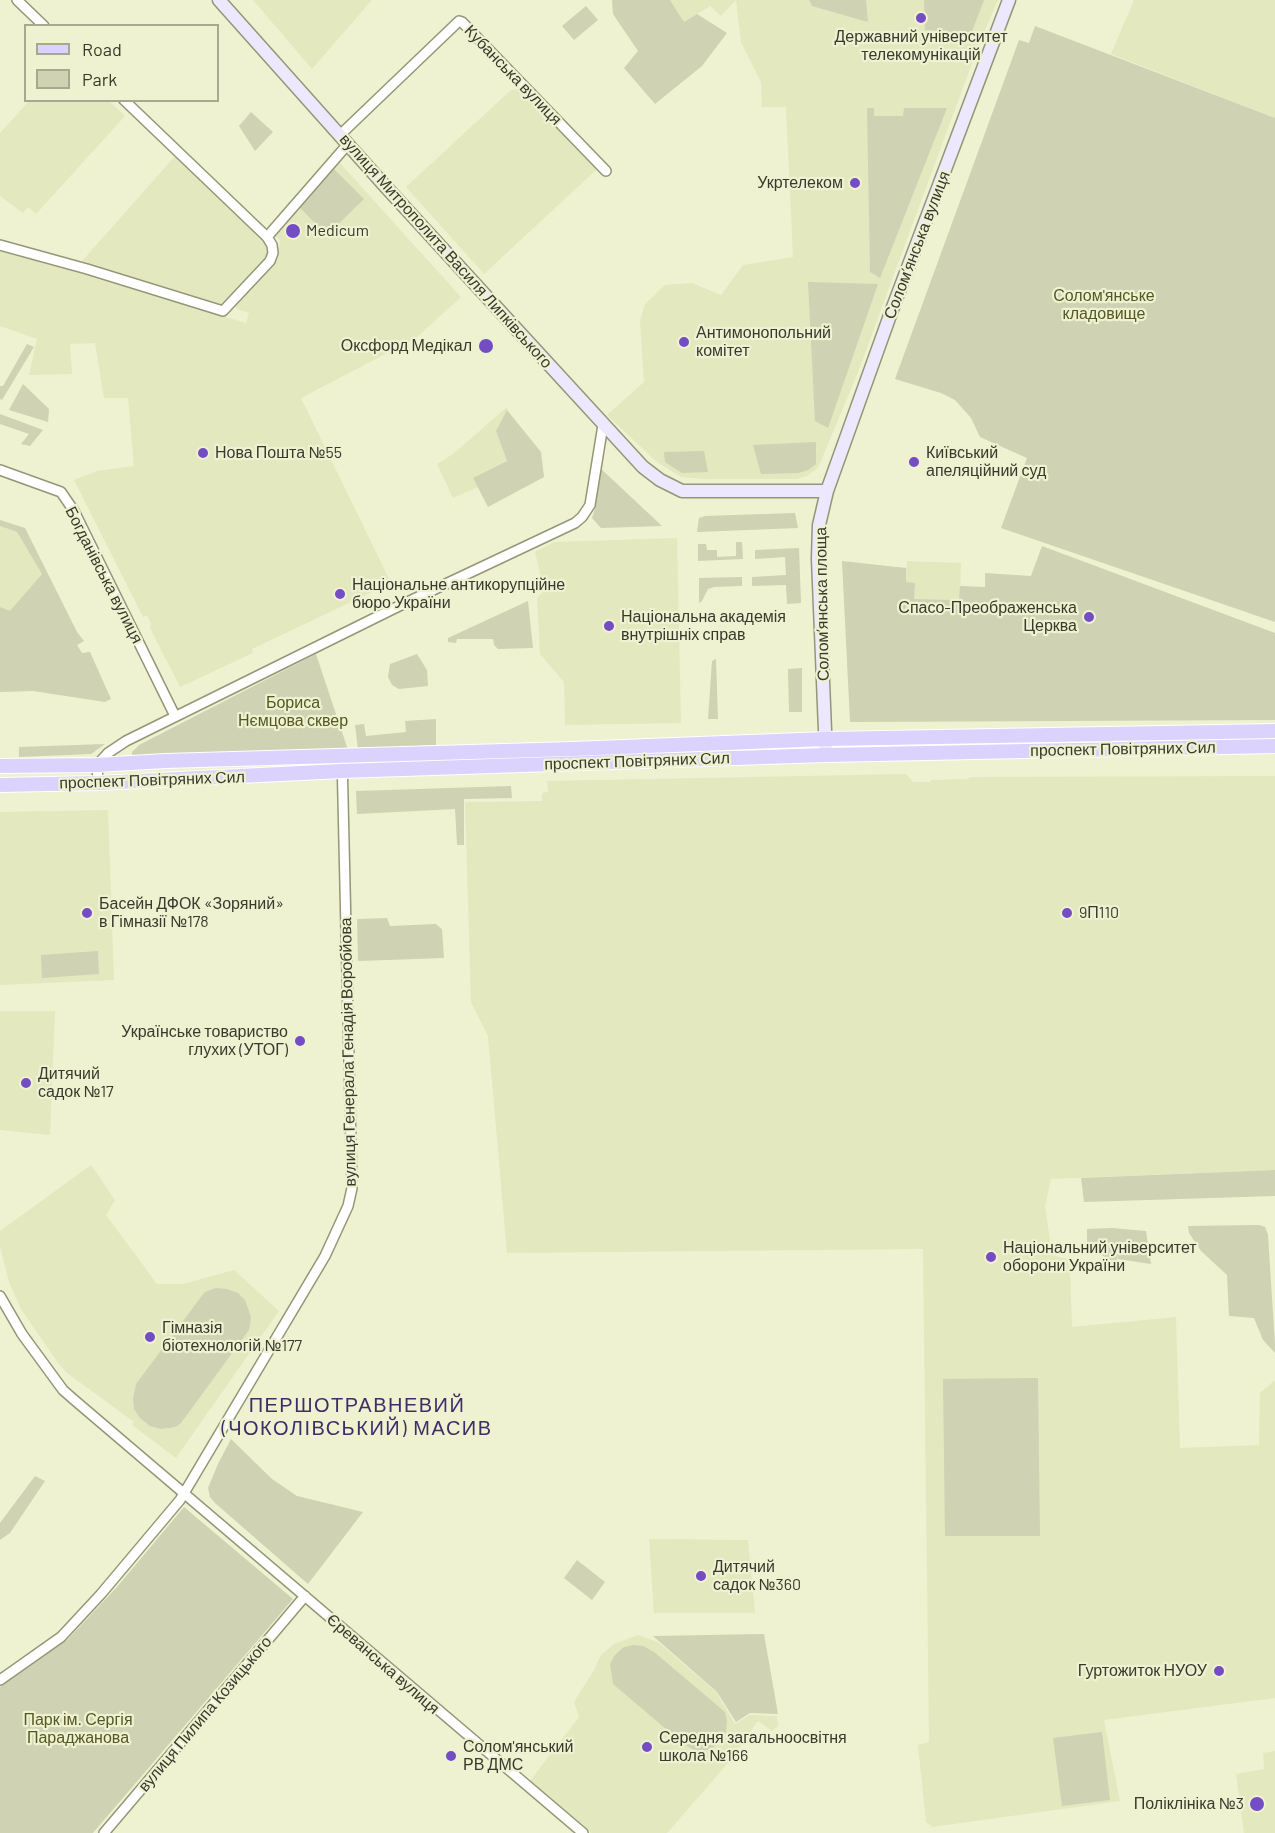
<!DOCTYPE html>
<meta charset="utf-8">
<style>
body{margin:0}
#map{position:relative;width:1275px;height:1833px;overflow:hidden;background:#eef2d0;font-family:Barlow,sans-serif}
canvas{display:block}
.legend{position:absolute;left:24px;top:24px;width:195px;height:78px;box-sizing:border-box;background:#eef2d0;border:2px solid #a6a88f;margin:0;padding:8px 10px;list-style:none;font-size:18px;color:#393a2d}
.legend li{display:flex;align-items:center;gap:12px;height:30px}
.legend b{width:30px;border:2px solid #a6a88f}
</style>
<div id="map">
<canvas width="1275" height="1833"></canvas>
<ul class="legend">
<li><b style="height:8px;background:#dcd2fe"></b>Road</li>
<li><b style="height:16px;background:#cfd2b3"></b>Park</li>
</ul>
</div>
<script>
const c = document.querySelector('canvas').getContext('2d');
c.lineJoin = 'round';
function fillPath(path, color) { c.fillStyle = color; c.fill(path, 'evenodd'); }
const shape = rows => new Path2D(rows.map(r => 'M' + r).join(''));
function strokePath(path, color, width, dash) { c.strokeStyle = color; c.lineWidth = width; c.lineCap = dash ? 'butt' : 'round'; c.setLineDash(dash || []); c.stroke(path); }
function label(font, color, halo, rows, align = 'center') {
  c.font = font + ' Barlow,sans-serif'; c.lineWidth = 4.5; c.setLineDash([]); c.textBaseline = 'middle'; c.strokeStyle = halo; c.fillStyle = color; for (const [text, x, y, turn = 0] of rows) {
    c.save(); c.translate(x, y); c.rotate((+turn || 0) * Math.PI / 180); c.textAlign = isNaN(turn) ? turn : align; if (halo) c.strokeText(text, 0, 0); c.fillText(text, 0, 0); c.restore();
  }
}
const built = shape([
 [253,0,372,0,312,69],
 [670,0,998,0,981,39,858,372,818,468,807,476,797,479,705,479,681,477,657,462,607,415,644,382,640,321,645,304,665,285,692,283,721,295,743,265,793,257,786,107,762,107,761,82,741,42,736,0,721,16,710,6,684,22],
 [1134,0,1275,0,1275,118,1111,54],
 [524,89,596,170,484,274,406,187,511,90],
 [29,101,109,101,125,116,36,214,28,207,23,213,0,196,0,133],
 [177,154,265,238,269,250,264,262,221,304,82,261],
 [339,162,461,297,416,338,301,398,391,583,252,649,253,653,180,687,150,628,151,623,147,615,143,617,74,480,97,471,134,466,128,398,104,398,95,343,70,344,72,374,29,375,37,339,0,326,0,250,246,323,249,313,237,309,235,301,278,259,280,240,272,234],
 [506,408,508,409,496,431,507,461,473,478,478,487,453,498,437,464,453,454],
 [0,526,17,532,42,574,10,612,0,607],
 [677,538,681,723,565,725,564,682,540,654,537,598,544,591,535,552,554,542],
 [907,561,961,563,960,600,914,599,905,582],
 [906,774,913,782,930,782,930,780,966,779,971,777,1275,776,1275,1170,1051,1179,1045,1206,1052,1255,1067,1259,1070,1270,1072,1327,1176,1317,1180,1448,1259,1445,1260,1393,1275,1380,1275,1698,1104,1720,1120,1801,932,1827,926,1822,918,1745,929,1742,923,1249,507,1253,488,1036,471,1002,465,802,542,801,542,793,548,792,547,781],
 [108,810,114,980,0,985,0,812],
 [0,1011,55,1011,50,1135,0,1130],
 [91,1165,115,1200,106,1215,157,1284,183,1284,234,1270,279,1311,176,1458,132,1425,134,1422,67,1373,58,1363,21,1309,9,1282,0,1246,0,1231],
 [649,1539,748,1540,755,1613,654,1613],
 [638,1635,658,1642,716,1692,735,1724,750,1715,777,1716,778,1726,772,1731,758,1721,728,1763,667,1833,591,1833,530,1781,579,1717,574,1702,594,1670,601,1655,614,1644],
 [1275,1751,1275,1833,1244,1833,1236,1774,1264,1769,1263,1753]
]);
const green = shape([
 [612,0,670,0,684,22,697,14,727,33,702,66,655,104,624,68,638,51,613,14],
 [809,0,866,0,868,22,812,6],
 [924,0,984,0,971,34,925,30],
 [586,6,598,20,574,40,562,26],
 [1035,26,1275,118,1275,622,1001,528,1027,458,980,437,971,418,955,400,941,393,895,379,1019,40,1029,43],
 [867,108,874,108,874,116,903,116,904,108,947,108,880,278,870,272],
 [251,112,273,132,255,151,239,126],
 [334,169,364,199,327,235,298,206],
 [808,282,878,284,828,428,815,421],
 [27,344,34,347,2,400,0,399,0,386,3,386],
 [23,384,49,409,48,422,9,410],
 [507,410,541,452,544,477,488,507,473,478,507,461,496,431],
 [0,414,43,430,30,446,21,444,29,434,0,424],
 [816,442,816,464,808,470,798,473,761,474,753,445],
 [704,451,708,472,682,473,665,462,664,452],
 [598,466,662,526,601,528,592,518,595,509],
 [795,513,798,528,697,532,699,518,705,516],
 [0,520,25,528,77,632,84,641,77,645,82,653,90,652,111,699,105,702,33,691,0,692,0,607,10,611,42,574,17,532,0,526],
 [736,542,742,542,743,559,698,561,698,544,706,544,707,550,717,550,717,557,736,556],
 [1042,546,1275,633,1275,720,850,722,842,561,906,568,906,582,915,583,914,599,959,600,960,586,985,587,985,573,1031,576],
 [799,548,801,603,787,604,786,585,752,586,752,577,786,575,785,557,755,559,755,550],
 [742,577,742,586,714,587,708,589,702,601,699,603,699,578],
 [528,601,533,648,498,649,494,645,493,639,457,639,456,643,448,642,448,638],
 [316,654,348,750,135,757,132,755,132,752,139,745],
 [417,654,427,670,428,686,399,689,392,685,388,677,390,664],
 [716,659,718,719,708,719,712,661],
 [802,668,802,712,789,712,788,669],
 [436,719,436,745,358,749,355,725,364,724,366,736,406,732,405,721],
 [105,744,91,754,19,757,19,747],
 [511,786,512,798,464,799,464,845,457,845,455,809,357,814,356,791],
 [387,918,390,926,436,924,442,929,444,958,358,961,357,919],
 [98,951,99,974,42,978,41,955],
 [1275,1170,1275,1196,1084,1202,1081,1178],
 [1259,1225,1265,1227,1268,1235,1275,1345,1275,1359,1275,1353,1263,1340,1254,1318,1229,1316,1227,1275,1201,1251,1189,1233,1188,1226],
 [1112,1228,1146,1231,1151,1264,1118,1259,1116,1249,1118,1264,1087,1247,1087,1229],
 [216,1288,227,1289,238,1293,245,1300,251,1317,249,1330,181,1423,175,1427,161,1429,150,1426,140,1418,134,1409,133,1399,136,1384,201,1297,205,1292],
 [1038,1378,1040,1536,945,1536,943,1379],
 [231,1439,272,1479,297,1496,363,1512,308,1584,215,1503,210,1497,208,1488,218,1464],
 [35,1476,45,1481,10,1533,0,1540,0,1523],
 [184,1507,293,1599,93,1833,0,1833,0,1687,67,1640,117,1587],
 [577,1560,605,1582,592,1600,564,1578],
 [764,1634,778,1714,750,1713,736,1722,717,1692,653,1636],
 [634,1645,643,1646,654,1652,725,1712,727,1721,726,1732,713,1748,703,1751,694,1750,685,1745,613,1684,610,1664,615,1655,624,1647],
 [1102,1732,1110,1800,1062,1806,1053,1738]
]);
const minor = shape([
 [17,0,44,26],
 [340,135,459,21,462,22,606,171],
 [267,237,348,144],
 [0,245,87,269,223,311,270,261,273,253,272,245,267,237,124,100],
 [0,470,61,492,74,511,175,716],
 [98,783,97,765,108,753,126,741,397,607,575,523,582,517,590,505,603,425],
 [0,1296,22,1334,63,1390,72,1398,583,1833],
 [0,1680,61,1637,101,1594,180,1500,325,1256,348,1206,352,1188,351,1147,342,756],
 [104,1833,305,1596]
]);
const secondary = shape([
 [219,0,385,186,643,467,660,480,682,491,827,491],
 [826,755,818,559,819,525,827,491,893,307,1009,0]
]);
const primary = shape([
 [0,766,97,765,165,761,572,749,826,739,1275,731],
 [0,785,98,783,342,771,826,755,1275,746]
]);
const markers = [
 [921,18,6,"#744cc4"],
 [855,183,6,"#744cc4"],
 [293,231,8,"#744cc4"],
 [684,342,6,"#744cc4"],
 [486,346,8,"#744cc4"],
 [203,453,6,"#744cc4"],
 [914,462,6,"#744cc4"],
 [340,594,6,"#744cc4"],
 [1089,617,6,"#744cc4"],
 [609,626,6,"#744cc4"],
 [87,913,6,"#744cc4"],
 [1067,913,6,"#744cc4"],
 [300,1041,6,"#744cc4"],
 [26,1083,6,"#744cc4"],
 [991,1257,6,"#744cc4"],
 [150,1337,6,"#744cc4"],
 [701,1576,6,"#744cc4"],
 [1219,1671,6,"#744cc4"],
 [647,1747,6,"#744cc4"],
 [451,1756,6,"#744cc4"],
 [1257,1804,8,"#744cc4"]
];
const poiNames = [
 ["Державний університет",921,37,"center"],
 ["телекомунікацій",921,55,"center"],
 ["Укртелеком",843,183,"right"],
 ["Medicum",306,231],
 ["Антимонопольний",696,333],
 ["комітет",696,351],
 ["Оксфорд Медікал",472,346,"right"],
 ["Нова Пошта №55",215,453],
 ["Київський",926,453],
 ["апеляційний суд",926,471],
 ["Національне антикорупційне",352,585],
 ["бюро України",352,603],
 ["Спасо-Преображенська",1077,608,"right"],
 ["Церква",1077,626,"right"],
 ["Національна академія",621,617],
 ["внутрішніх справ",621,635],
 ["Басейн ДФОК «Зоряний»",99,904],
 ["в Гімназії №178",99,922],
 ["9П110",1079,913],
 ["Українське товариство",288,1032,"right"],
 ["глухих (УТОГ)",288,1050,"right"],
 ["Дитячий",38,1074],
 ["садок №17",38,1092],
 ["Національний університет",1003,1248],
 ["оборони України",1003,1266],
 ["Гімназія",162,1328],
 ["біотехнологій №177",162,1346],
 ["Дитячий",713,1567],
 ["садок №360",713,1585],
 ["Гуртожиток НУОУ",1207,1671,"right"],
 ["Середня загальноосвітня",659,1738],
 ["школа №166",659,1756],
 ["Солом'янський",463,1747],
 ["РВ ДМС",463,1765],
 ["Поліклініка №3",1244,1804,"right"]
];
const streetNames = [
 ["Кубанська вулиця",513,75,46],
 ["Соломʼянська вулиця",917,245,-69],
 ["вулиця Митрополита Василя Липківського",446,251,48],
 ["Богданівська вулиця",104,575,63],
 ["Соломʼянська площа",822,604,-91],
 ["проспект Повітряних Сил",1123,749,-1],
 ["проспект Повітряних Сил",637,761,-2],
 ["проспект Повітряних Сил",152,780,-2],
 ["вулиця Генерала Генадія Воробйова",348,1052,-91],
 ["Єреванська вулиця",383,1664,41],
 ["вулиця Пилипа Козицького",205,1714,-50]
];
const parkNames = [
 ["Солом'янське",1104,296],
 ["кладовище",1104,314],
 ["Бориса",293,703],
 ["Нємцова сквер",293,721],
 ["Парк ім. Сергія",78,1720],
 ["Параджанова",78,1738]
];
const quarterNames = [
 ["ПЕРШОТРАВНЕВИЙ",357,1405],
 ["(ЧОКОЛІВСЬКИЙ) МАСИВ",357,1428]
];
fillPath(built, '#e4e8bf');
fillPath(green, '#cfd2b3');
strokePath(minor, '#949777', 12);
strokePath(secondary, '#949777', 15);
strokePath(primary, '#fff', 16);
strokePath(minor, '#fff', 9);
strokePath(secondary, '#eee8fe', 12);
strokePath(primary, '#dcd2fe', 14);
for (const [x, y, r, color] of markers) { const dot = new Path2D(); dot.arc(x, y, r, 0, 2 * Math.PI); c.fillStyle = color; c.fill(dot); strokePath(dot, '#eef2d0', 2); }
label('16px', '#393a2d', '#eef2d0', poiNames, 'left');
label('16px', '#393a2d', '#eef2d0', streetNames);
label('16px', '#545822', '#eef2d0', parkNames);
c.letterSpacing = '1.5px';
label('20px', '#3f2d68', '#eef2d0', quarterNames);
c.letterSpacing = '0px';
</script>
